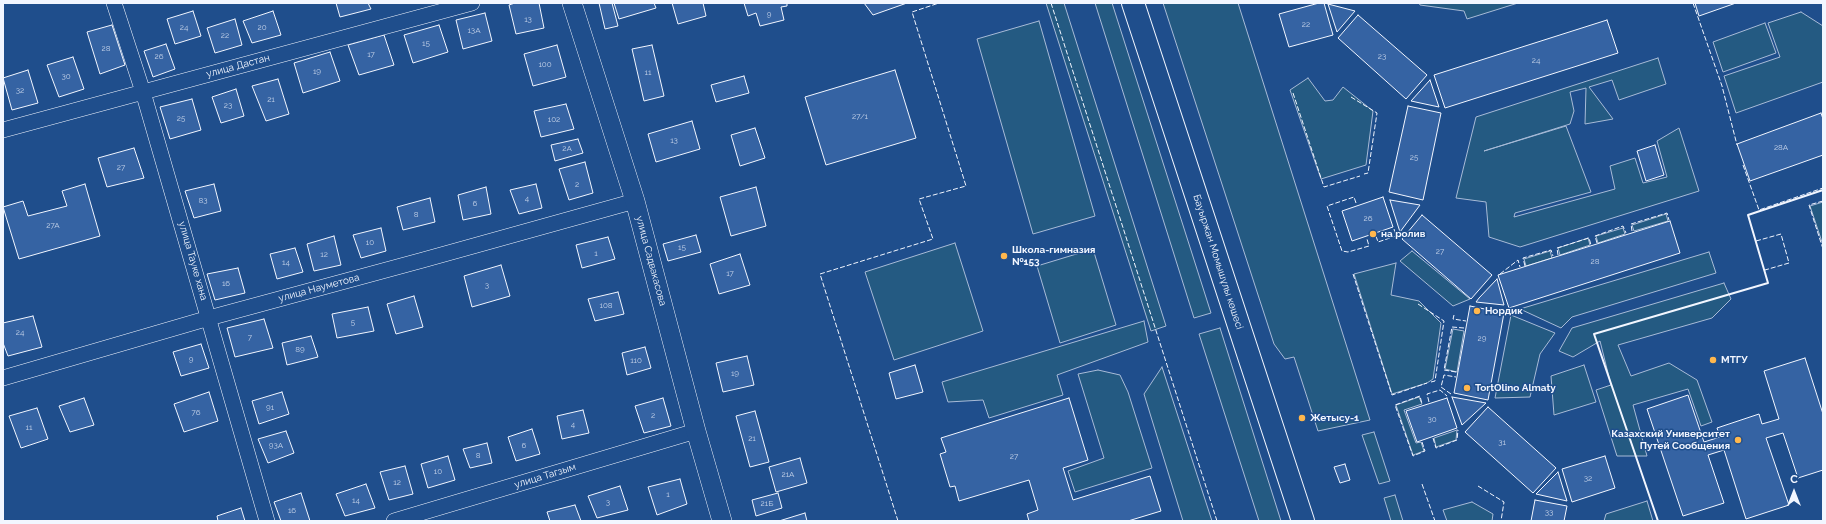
<!DOCTYPE html>
<meta charset="utf-8">
<style>
body{margin:0}
#map{position:relative;width:1826px;height:524px;overflow:hidden;background:#1f4e8c;font-family:Raleway,sans-serif}
canvas{display:block}
.frame{position:absolute;inset:0;border:4px solid #f2f6ff;pointer-events:none}
.north{position:absolute;left:1774px;top:472px;width:40px;height:40px;-webkit-text-stroke:3px #1f4e8c;paint-order:stroke;rotate:0deg;font-size:11px;font-weight:700;line-height:16px;text-align:center;color:#f2f6ff}
.north::after{content:'';display:block;margin:auto;width:14px;height:18px;background:#f2f6ff;clip-path:polygon(50% 0,100% 100%,50% 72%,0 100%)}
</style>
<div id="map">
<canvas width="1826" height="524"></canvas>
<div class="frame"></div>
<div class="north">С</div>
</div>
<script>
const c = document.querySelector('canvas').getContext('2d');
c.lineJoin = 'round';
function fillPath(path, color) { c.fillStyle = color; c.fill(path, 'evenodd'); }
const shape = rows => new Path2D(rows.map(r => 'M' + r).join(''));
function strokePath(path, color, width, dash) { c.strokeStyle = color; c.lineWidth = width; c.lineCap = dash ? 'butt' : 'round'; c.setLineDash(dash || []); c.stroke(path); }
function label(font, color, halo, rows, align = 'center') {
  c.font = font + ' Raleway,sans-serif'; c.lineWidth = 3; c.setLineDash([]); c.textBaseline = 'middle'; c.strokeStyle = halo; c.fillStyle = color; for (const [text, x, y, turn = 0] of rows) {
    c.save(); c.translate(x, y); c.rotate((+turn || 0) * Math.PI / 180); c.textAlign = isNaN(turn) ? turn : align; if (halo) c.strokeText(text, 0, 0); c.fillText(text, 0, 0); c.restore();
  }
}
const green = shape([
 [1046,3,1064,3,1166,326,1151,331,1046,3],
 [1095,3,1112,3,1211,313,1194,318,1095,3],
 [1163,3,1238,3,1370,420,1318,431,1294,357,1285,359,1274,344,1163,3],
 [1419,3,1518,3,1467,19,1464,11,1420,5,1419,3],
 [1801,12,1823,26,1823,82,1736,113,1724,76,1780,57,1768,23,1801,12],
 [1039,21,1095,216,1033,234,977,39,1039,21],
 [1765,23,1776,53,1723,72,1713,42,1765,23],
 [1658,58,1666,84,1619,100,1612,80,1589,87,1613,119,1585,124,1586,88,1570,92,1574,111,1570,124,1484,151,1566,126,1591,192,1515,213,1514,217,1615,189,1610,166,1635,158,1643,183,1667,177,1657,141,1679,128,1699,191,1520,247,1489,237,1486,202,1456,198,1476,117,1658,58],
 [1308,78,1325,101,1333,100,1343,87,1373,111,1366,165,1321,179,1290,90,1308,78],
 [1823,202,1823,245,1810,206,1823,202],
 [1666,214,1668,221,1634,231,1632,225,1666,214],
 [1623,228,1625,234,1598,243,1596,236,1623,228],
 [1588,238,1590,245,1560,255,1558,248,1588,238],
 [955,243,983,331,894,360,865,272,955,243],
 [1093,249,1116,325,1060,343,1037,266,1093,249],
 [1412,251,1470,299,1453,306,1400,261,1412,251],
 [1550,251,1552,258,1526,266,1524,259,1550,251],
 [1709,252,1716,273,1572,317,1561,328,1520,309,1709,252],
 [1396,263,1391,295,1419,301,1441,323,1433,379,1427,383,1392,394,1354,274,1396,263],
 [1724,283,1731,299,1712,318,1618,345,1631,376,1669,363,1697,380,1712,422,1701,426,1688,389,1633,405,1647,456,1617,456,1596,390,1611,385,1600,341,1573,357,1559,351,1572,328,1724,283],
 [1511,315,1555,333,1540,354,1530,397,1495,398,1511,315],
 [1144,321,1148,342,1057,375,1063,395,989,418,983,400,948,402,942,382,1144,321],
 [1220,328,1281,521,1259,521,1199,334,1220,328],
 [1453,329,1464,331,1457,372,1445,369,1453,329],
 [1584,365,1596,402,1554,415,1551,376,1584,365],
 [1162,367,1212,521,1183,521,1144,394,1162,367],
 [1098,370,1120,375,1128,392,1152,468,1075,492,1068,471,1104,458,1078,374,1098,370],
 [1419,397,1422,404,1404,410,1416,443,1421,442,1424,451,1413,455,1396,405,1419,397],
 [1457,430,1456,440,1436,447,1434,438,1457,430],
 [1374,432,1390,481,1379,484,1362,435,1374,432],
 [1395,495,1403,521,1391,521,1384,498,1395,495],
 [1647,501,1653,521,1604,521,1606,514,1647,501],
 [1472,502,1493,514,1492,521,1447,521,1443,510,1472,502]
]);
const building = shape([
 [336,3,368,3,371,9,340,17,336,3],
 [515,3,539,3,544,28,516,34,509,5,515,3],
 [599,3,612,3,618,26,605,29,599,3],
 [614,3,654,3,656,8,619,19,614,3],
 [672,3,703,3,706,16,678,24,672,3],
 [744,3,787,3,787,6,781,7,784,20,760,26,756,13,748,16,744,3],
 [864,3,907,3,873,15,864,3],
 [1319,3,1324,3,1333,35,1289,47,1279,14,1319,3],
 [1695,3,1736,3,1699,16,1695,3],
 [1328,4,1355,11,1337,32,1328,4],
 [193,11,201,36,175,44,167,19,193,11],
 [273,11,281,35,252,43,243,21,273,11],
 [485,13,492,41,463,49,456,20,485,13],
 [1358,15,1427,75,1406,99,1338,38,1358,15],
 [235,19,242,45,215,53,207,28,235,19],
 [1607,20,1618,53,1445,108,1434,75,1607,20],
 [112,25,125,65,100,74,87,32,112,25],
 [439,25,448,52,413,63,404,35,439,25],
 [384,35,394,65,359,75,348,45,384,35],
 [166,44,175,69,153,77,144,51,166,44],
 [557,45,566,77,533,86,524,54,557,45],
 [652,45,664,96,644,101,632,49,652,45],
 [330,52,340,81,303,93,294,63,330,52],
 [73,57,84,89,59,97,47,65,73,57],
 [28,70,38,103,12,110,3,78,28,70],
 [895,70,916,138,826,165,805,97,895,70],
 [744,76,749,93,716,102,711,85,744,76],
 [278,79,289,114,266,121,252,86,278,79],
 [1430,80,1439,107,1411,101,1430,80],
 [236,89,244,116,221,123,212,97,236,89],
 [192,99,201,130,170,139,160,107,192,99],
 [566,104,574,129,541,137,534,111,566,104],
 [1408,106,1441,113,1423,200,1389,192,1408,106],
 [1821,113,1823,119,1823,155,1750,181,1737,144,1821,113],
 [692,121,700,149,656,162,648,134,692,121],
 [755,128,765,158,740,166,731,135,755,128],
 [578,139,583,153,555,161,551,145,578,139],
 [1655,145,1664,175,1646,181,1637,151,1655,145],
 [134,148,144,178,107,187,98,158,134,148],
 [585,162,593,193,569,200,559,169,585,162],
 [85,184,100,236,19,259,3,207,23,201,28,216,67,206,62,191,85,184],
 [214,184,221,211,194,218,185,191,214,184],
 [536,184,542,208,519,214,510,190,536,184],
 [486,187,491,214,463,220,458,195,486,187],
 [756,187,766,226,731,236,720,197,756,187],
 [1383,197,1393,227,1352,241,1342,211,1383,197],
 [430,198,435,222,403,230,397,207,430,198],
 [1390,200,1420,205,1400,232,1393,210,1390,200],
 [1422,215,1492,275,1471,299,1402,239,1422,215],
 [1670,221,1680,253,1509,308,1498,275,1670,221],
 [381,228,386,251,361,258,353,235,381,228],
 [696,235,701,252,668,261,663,244,696,235],
 [334,236,341,265,314,271,307,244,334,236],
 [608,237,615,259,582,268,576,245,608,237],
 [295,248,303,272,277,279,270,254,295,248],
 [740,254,750,285,719,294,710,264,740,254],
 [501,265,510,296,472,307,464,276,501,265],
 [238,268,245,293,215,300,207,274,238,268],
 [1497,279,1504,305,1476,302,1479,298,1497,279],
 [618,292,624,314,595,321,588,299,618,292],
 [414,296,423,327,396,334,387,304,414,296],
 [1470,306,1504,313,1488,400,1454,393,1470,306],
 [368,307,374,331,337,338,332,314,368,307],
 [33,316,42,347,8,356,3,343,3,323,33,316],
 [264,319,273,348,235,357,227,328,264,319],
 [311,336,318,357,287,365,282,343,311,336],
 [201,344,209,368,181,376,173,352,201,344],
 [645,347,651,368,627,375,622,353,645,347],
 [747,356,754,385,723,392,716,363,747,356],
 [1805,358,1823,414,1823,470,1798,478,1783,433,1766,438,1789,505,1746,519,1724,450,1708,455,1724,503,1683,516,1647,409,1688,395,1704,442,1720,437,1717,428,1759,414,1762,424,1779,419,1764,371,1805,358],
 [915,365,923,392,896,399,889,373,915,365],
 [209,392,218,421,184,432,174,404,209,392],
 [282,392,289,414,259,424,252,401,282,392],
 [1452,397,1486,403,1462,425,1452,397],
 [84,398,94,425,70,432,59,406,84,398],
 [663,398,671,426,644,433,635,406,663,398],
 [1069,398,1088,460,1063,468,1073,500,1150,476,1161,511,1128,521,1029,521,1027,514,1038,510,1029,480,959,501,955,486,950,487,940,454,946,452,941,438,1069,398],
 [1447,398,1457,428,1417,442,1406,411,1447,398],
 [1488,407,1556,468,1533,493,1465,432,1488,407],
 [37,408,48,439,21,448,9,416,37,408],
 [583,410,589,433,562,439,557,416,583,410],
 [755,411,769,462,750,467,736,416,755,411],
 [532,429,540,454,516,461,508,437,532,429],
 [286,431,294,453,268,463,258,439,286,431],
 [487,443,492,463,470,468,463,449,487,443],
 [448,456,455,480,428,488,421,464,448,456],
 [1605,456,1615,488,1572,502,1562,469,1605,456],
 [800,458,807,483,776,492,769,467,800,458],
 [1345,464,1350,480,1340,483,1334,467,1345,464],
 [405,466,413,494,389,500,380,472,405,466],
 [1558,472,1567,501,1536,494,1558,472],
 [680,479,687,504,657,515,648,487,680,479],
 [366,484,375,508,345,516,336,494,366,484],
 [620,486,628,510,597,518,588,496,620,486],
 [301,493,310,521,281,521,274,502,301,493],
 [778,493,782,508,756,516,752,500,778,493],
 [1535,500,1567,506,1564,521,1531,521,1535,500],
 [575,505,581,521,550,521,547,512,575,505],
 [241,508,245,521,218,521,217,516,241,508],
 [805,513,807,521,779,521,805,513]
]);
const minor = shape([
 [114,3,143,92,267,521],
 [3,130,472,3],
 [3,378,209,318,423,260,635,201],
 [394,521,696,431]
]);
const tertiary = shape([
 [572,3,635,201,696,431,722,521]
]);
const secondary = shape([
 [1133,3,1303,521]
]);
const fence = shape([
 [1051,3,1217,521],
 [1693,3,1722,86,1737,145],
 [1293,93,1324,187,1360,176],
 [1351,97,1377,113,1368,173,1364,174],
 [1743,165,1759,210,1823,188],
 [1823,201,1809,205,1823,249],
 [1356,203,1354,197,1327,206,1342,251,1348,252,1369,246,1367,239],
 [1632,231,1631,224,1667,213,1669,220],
 [1376,236,1378,242,1396,236,1394,229],
 [1756,241,1781,234,1789,263,1765,270],
 [1597,243,1595,236,1623,226,1626,233],
 [1558,255,1557,248,1589,238,1591,245],
 [1525,266,1523,258,1551,250,1553,256],
 [1353,274,1392,395,1427,383],
 [1500,274,1518,260,1520,267],
 [1418,304,1444,321,1435,381,1431,382],
 [1454,315,1453,319,1466,321],
 [1456,372,1444,370,1452,327,1464,328],
 [1451,394,1441,387,1444,375,1456,377],
 [1429,402,1427,394,1440,390,1447,396],
 [1433,438,1436,448,1457,440,1458,430],
 [1422,442,1425,451,1413,456,1395,405,1420,396,1422,404],
 [1422,484,1435,521],
 [1478,486,1504,502,1501,521],
 [898,521,820,274,933,239,919,199,966,186,912,12,939,3]
]);
const wall = shape([
 [1658,521,1594,334,1768,283,1748,215,1823,190]
]);
const markers = [
 [1373,234,4,"#ffb74d"],
 [1004,256,4,"#ffb74d"],
 [1477,311,4,"#ffb74d"],
 [1713,360,4,"#ffb74d"],
 [1467,388,4,"#ffb74d"],
 [1302,418,4,"#ffb74d"],
 [1738,440,4,"#ffb74d"]
];
const numberNames = [
 ["9",769,15],
 ["13",528,20],
 ["22",1306,25],
 ["24",184,28],
 ["20",262,28],
 ["13А",474,31],
 ["22",225,36],
 ["15",426,44],
 ["28",106,49],
 ["17",371,55],
 ["26",159,57],
 ["23",1382,57],
 ["24",1536,61],
 ["100",545,65],
 ["19",317,72],
 ["11",648,73],
 ["30",66,77],
 ["32",20,91],
 ["21",271,100],
 ["23",228,106],
 ["27/1",860,117],
 ["25",181,119],
 ["102",554,120],
 ["13",674,141],
 ["28А",1781,148],
 ["2А",567,149],
 ["25",1414,158],
 ["27",121,168],
 ["2",577,185],
 ["4",527,199],
 ["83",203,201],
 ["6",475,204],
 ["8",416,215],
 ["26",1368,219],
 ["27А",53,226],
 ["10",370,243],
 ["15",682,248],
 ["27",1440,252],
 ["1",596,254],
 ["12",324,255],
 ["28",1595,262],
 ["14",286,263],
 ["17",730,274],
 ["16",226,284],
 ["3",487,286],
 ["108",606,306],
 ["5",353,323],
 ["24",20,333],
 ["7",250,338],
 ["29",1482,339],
 ["89",300,350],
 ["9",191,360],
 ["110",636,361],
 ["19",735,374],
 ["91",270,408],
 ["76",196,413],
 ["2",653,416],
 ["30",1432,420],
 ["4",573,425],
 ["11",29,428],
 ["21",752,439],
 ["31",1502,443],
 ["93А",276,446],
 ["6",524,446],
 ["8",478,456],
 ["27",1014,457],
 ["10",438,472],
 ["21А",788,475],
 ["32",1588,479],
 ["12",397,483],
 ["1",668,495],
 ["14",356,501],
 ["3",608,503],
 ["21Б",767,504],
 ["16",292,511],
 ["33",1549,513]
];
const streetNames = [
 ["улица Дастан",238,66,-15],
 ["улица Тауке хана",193,261,74],
 ["улица Садвакасова",651,261,75],
 ["Бауыржан Момышұлы көшесі",1218,262,72],
 ["улица Науметова",319,288,-15],
 ["улица Тагзым",545,476,-17]
];
const poiNames = [
 ["на ролив",1381,234],
 ["Школа-гимназия",1012,250],
 ["№153",1012,262],
 ["Нордик",1485,311],
 ["МТГУ",1721,360],
 ["TortOlino Almaty",1475,388],
 ["Жетысу-1",1310,418],
 ["Казахский Университет",1730,434,"right"],
 ["Путей Сообщения",1730,446,"right"]
];
fillPath(green, '#245a82');
strokePath(green, '#a8bbd7', 1);
fillPath(building, '#3563a3');
strokePath(building, '#f2f6ff', 1);
strokePath(minor, '#f2f6ff', 16);
strokePath(tertiary, '#f2f6ff', 20);
strokePath(secondary, '#f2f6ff', 24);
strokePath(minor, '#1f4e8c', 15);
strokePath(tertiary, '#1f4e8c', 19);
strokePath(secondary, '#1f4e8c', 22);
strokePath(fence, '#f2f6ff', 1, [5, 2]);
strokePath(wall, '#f2f6ff', 2);
for (const [x, y, r, color] of markers) { const dot = new Path2D(); dot.arc(x, y, r, 0, 2 * Math.PI); c.fillStyle = color; c.fill(dot); strokePath(dot, '#1f4e8c', 1.5); }
label('8px', '#c3d1e8', null, numberNames);
label('10px', '#f2f6ff', '#1f4e8c', streetNames);
label('bold 10px', '#f2f6ff', '#1f4e8c', poiNames, 'left');
</script>
